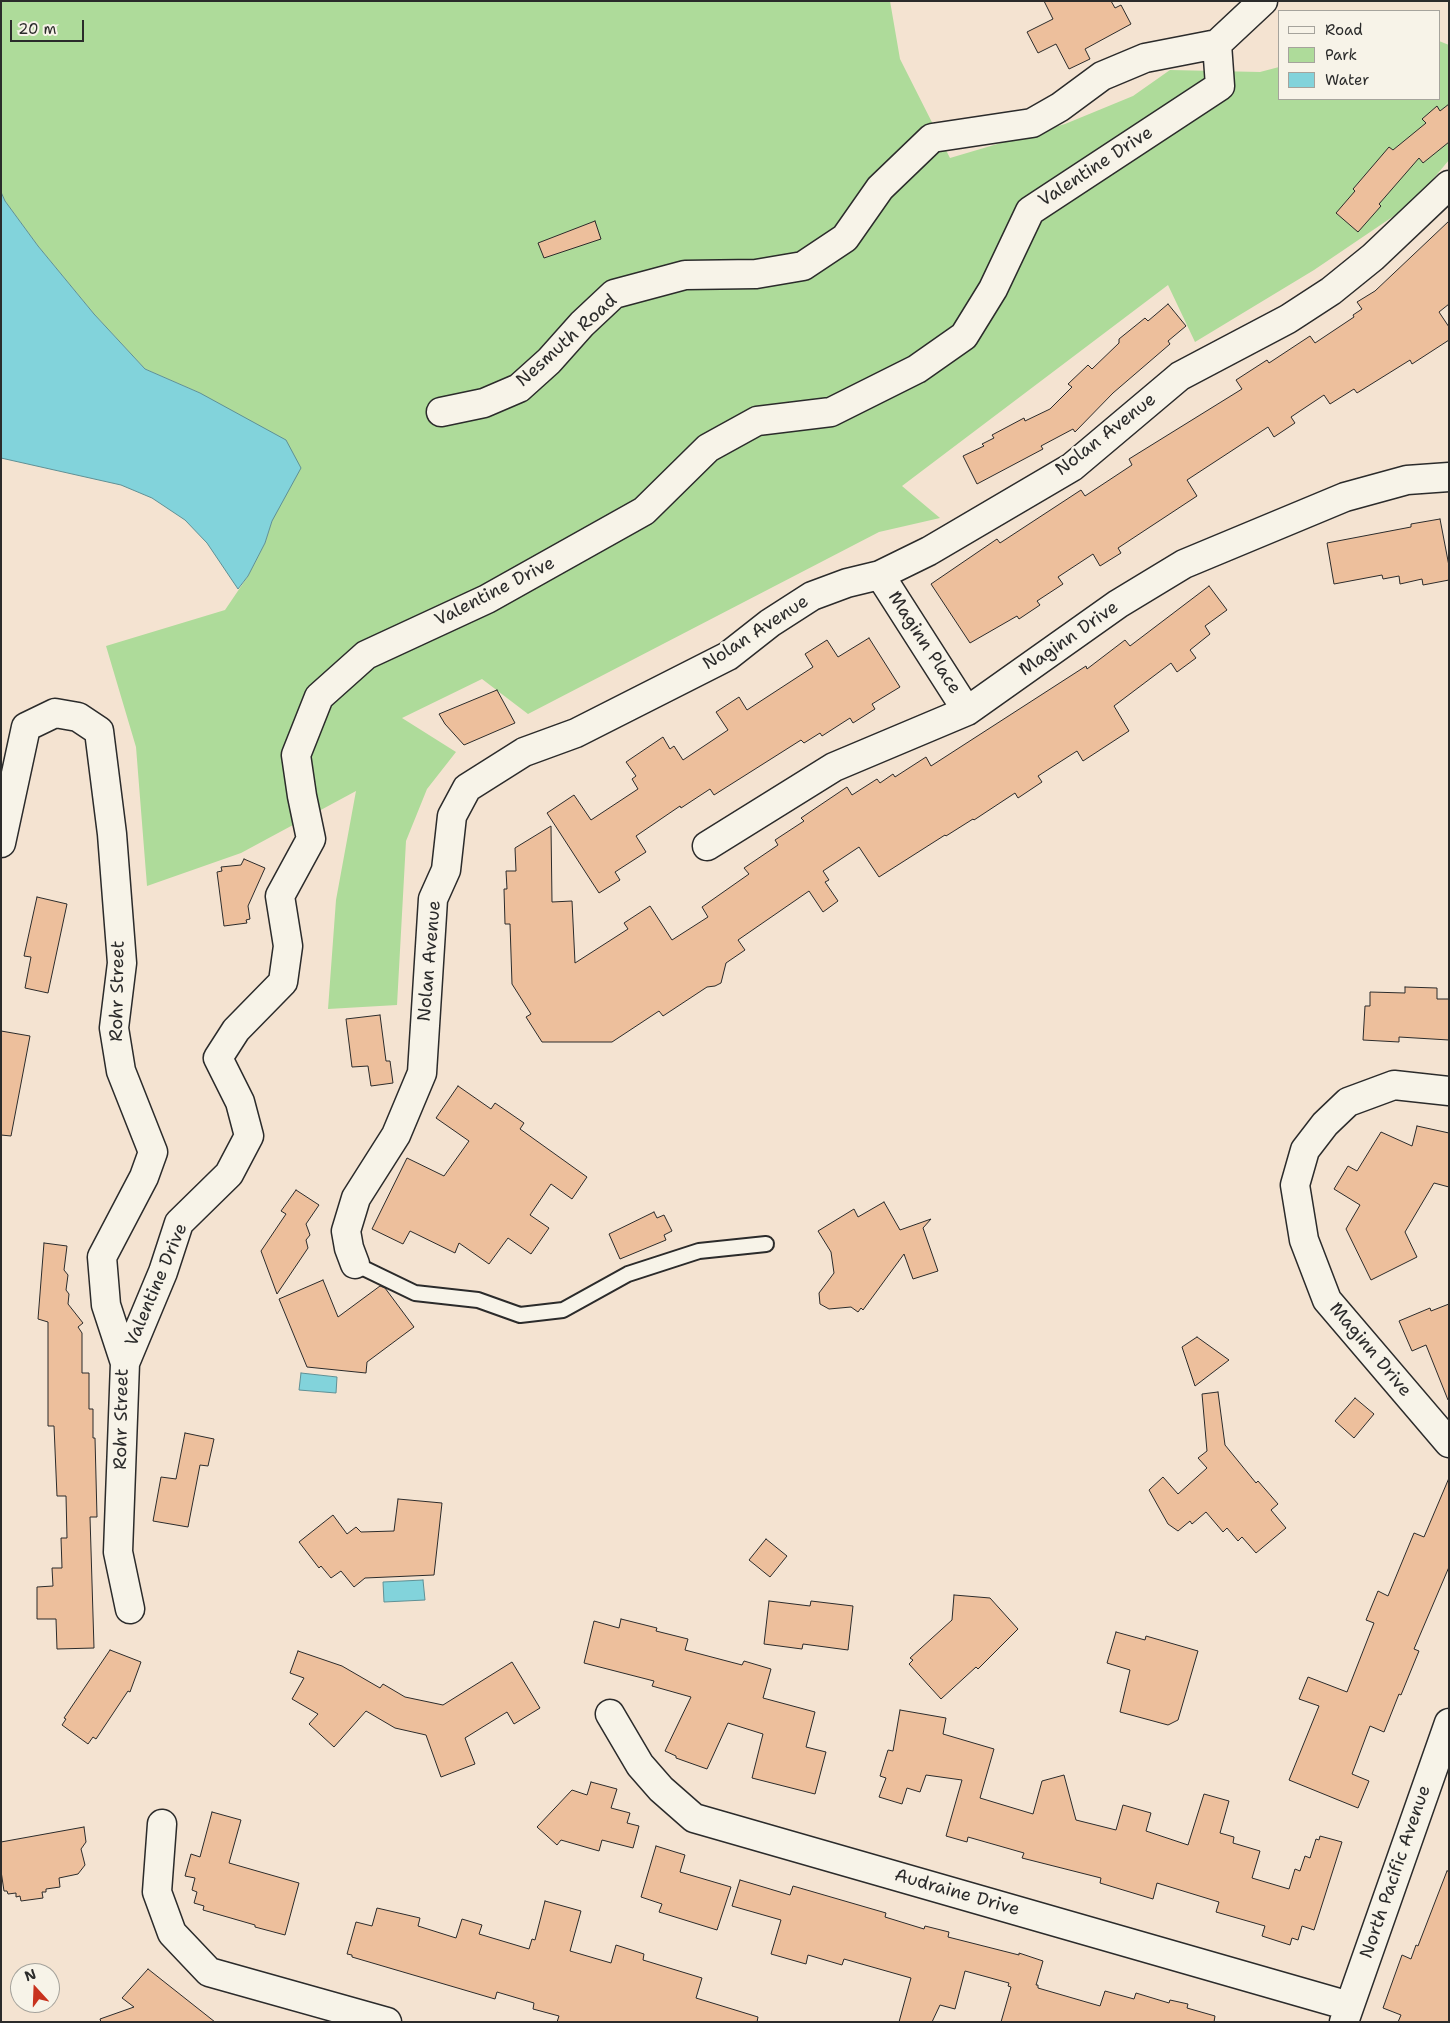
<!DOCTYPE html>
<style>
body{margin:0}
#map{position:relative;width:1450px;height:2023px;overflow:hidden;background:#f4e3d1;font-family:"Shantell Sans",sans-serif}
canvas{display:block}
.frame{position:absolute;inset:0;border:2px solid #2b2b2b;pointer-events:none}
.legend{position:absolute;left:1278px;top:10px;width:162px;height:90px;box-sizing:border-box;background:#f7f3e8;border:1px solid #a5a39c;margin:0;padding:6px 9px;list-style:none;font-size:15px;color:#2b2b2b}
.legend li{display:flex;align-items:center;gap:10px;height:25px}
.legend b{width:25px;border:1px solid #a5a39c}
.north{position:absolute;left:10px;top:1963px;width:50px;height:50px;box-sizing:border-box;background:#f7f3e8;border:1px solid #a5a39c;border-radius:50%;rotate:340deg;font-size:14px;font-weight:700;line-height:20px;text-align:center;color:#2b2b2b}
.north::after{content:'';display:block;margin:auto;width:18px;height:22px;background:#c8321e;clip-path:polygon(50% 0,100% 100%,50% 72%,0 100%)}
.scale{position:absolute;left:10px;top:20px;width:74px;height:22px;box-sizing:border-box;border:2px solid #2b2b2b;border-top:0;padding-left:6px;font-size:15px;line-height:18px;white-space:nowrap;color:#2b2b2b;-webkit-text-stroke:4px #f7f3e8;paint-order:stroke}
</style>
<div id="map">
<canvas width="1450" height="2023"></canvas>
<div class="frame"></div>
<ul class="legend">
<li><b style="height:6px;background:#f7f3e8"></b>Road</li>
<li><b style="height:14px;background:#aedb9a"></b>Park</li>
<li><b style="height:14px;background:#82d3db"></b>Water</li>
</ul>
<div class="north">N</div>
<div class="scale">20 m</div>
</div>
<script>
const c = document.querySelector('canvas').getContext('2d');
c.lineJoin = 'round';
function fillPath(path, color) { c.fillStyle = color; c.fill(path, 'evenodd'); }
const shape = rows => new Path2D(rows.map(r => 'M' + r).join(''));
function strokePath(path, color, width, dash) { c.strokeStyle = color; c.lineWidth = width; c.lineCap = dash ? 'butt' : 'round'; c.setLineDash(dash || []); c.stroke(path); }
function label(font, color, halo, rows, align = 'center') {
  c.font = font + ' "Shantell Sans",sans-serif'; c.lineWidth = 5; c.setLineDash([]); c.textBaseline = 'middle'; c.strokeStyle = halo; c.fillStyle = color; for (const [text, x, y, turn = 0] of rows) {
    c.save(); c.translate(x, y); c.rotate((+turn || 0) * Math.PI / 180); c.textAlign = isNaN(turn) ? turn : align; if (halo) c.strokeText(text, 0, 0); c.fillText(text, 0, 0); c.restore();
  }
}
const green = shape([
 [1,1,890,1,900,59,950,158,1065,124,1133,96,1170,70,1260,72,1279,67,1279,99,1439,99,1439,41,1449,45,1449,160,1413,203,1314,270,1195,342,1168,285,902,486,940,518,879,532,528,714,482,679,402,718,456,752,427,789,406,841,397,1005,328,1009,336,900,356,791,241,853,147,886,136,747,106,646,225,610,248,576,265,543,272,521,200,393,145,369,94,314,38,246,5,201,1,192]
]);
const water = shape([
 [1,192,5,201,38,246,94,314,145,369,200,393,286,440,301,468,272,521,265,543,248,576,238,589,207,543,185,520,152,498,121,485,1,458,1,192],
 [301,1373,337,1377,336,1393,299,1390,301,1373],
 [423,1580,425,1600,384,1602,383,1582,423,1580]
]);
const building = shape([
 [1044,1,1111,1,1115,8,1121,5,1131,24,1085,49,1090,59,1069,69,1056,44,1038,53,1027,32,1053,19,1044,1],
 [1449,104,1449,142,1423,163,1419,158,1379,204,1381,206,1358,232,1336,213,1355,191,1353,189,1389,147,1393,150,1426,123,1422,119,1437,106,1440,111,1449,104],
 [595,221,601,239,544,258,538,243,595,221],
 [1449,221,1449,304,1439,312,1449,327,1449,340,1412,364,1410,360,1357,393,1354,389,1330,404,1324,395,1291,417,1295,423,1274,437,1268,427,1187,480,1197,496,1118,548,1121,553,1100,566,1093,554,1058,577,1063,584,1037,601,1040,605,1019,619,1017,616,970,643,931,584,997,539,1000,543,1081,490,1085,496,1132,465,1129,459,1242,389,1236,380,1267,360,1269,363,1310,336,1315,343,1354,317,1353,315,1362,309,1357,302,1375,291,1449,221],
 [1168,304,1186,326,1168,341,1170,344,1113,393,1075,432,1073,429,1041,446,1043,449,977,484,963,456,984,446,982,444,994,438,992,435,1024,418,1025,421,1050,409,1072,387,1068,384,1088,365,1092,369,1119,343,1119,339,1145,318,1148,321,1168,304],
 [1440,519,1449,566,1449,580,1423,585,1422,579,1400,584,1399,576,1383,579,1382,575,1334,584,1327,543,1411,527,1411,524,1440,519],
 [1209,586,1227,610,1205,626,1210,634,1190,650,1196,658,1177,672,1171,663,1114,706,1129,731,1083,761,1077,751,1038,776,1042,782,1018,798,1015,793,974,820,973,819,946,836,945,835,879,877,859,847,823,871,829,880,825,882,838,901,823,912,809,891,738,940,745,950,726,963,721,983,715,986,707,987,663,1016,659,1011,612,1042,542,1042,526,1017,531,1014,512,984,510,924,505,924,504,889,507,889,506,871,516,871,515,848,551,826,552,902,572,901,575,963,628,929,624,923,650,906,672,940,708,917,702,907,749,874,744,868,778,845,775,840,804,821,801,818,847,787,852,795,877,779,880,783,893,774,895,777,926,757,931,766,1086,666,1087,669,1125,640,1130,646,1209,586],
 [869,638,900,687,872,704,875,709,853,723,850,718,822,736,820,733,804,743,801,740,714,795,710,789,681,808,680,806,636,836,646,852,615,872,620,880,599,893,547,813,574,795,591,820,638,789,632,779,636,776,626,762,663,737,670,749,674,746,683,760,728,730,716,712,739,697,747,710,813,667,805,654,827,640,838,657,869,638],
 [497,690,515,723,464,745,445,724,439,714,497,690],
 [244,859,265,868,248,906,250,919,246,920,247,923,224,926,217,872,222,871,221,867,241,865,244,859],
 [37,897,67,904,48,993,25,988,31,957,24,956,37,897],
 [1405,987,1437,988,1437,999,1449,999,1449,1040,1399,1037,1399,1042,1363,1040,1365,1006,1370,1006,1370,992,1405,993,1405,987],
 [380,1015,386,1061,390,1061,393,1083,371,1086,368,1066,352,1067,346,1019,380,1015],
 [1,1031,30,1036,11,1136,1,1135,1,1031],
 [458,1086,491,1109,495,1103,524,1123,520,1129,587,1177,572,1199,551,1184,530,1215,549,1228,531,1254,508,1238,489,1264,459,1243,455,1253,410,1231,403,1244,372,1229,407,1158,444,1176,469,1141,436,1118,458,1086],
 [1417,1126,1449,1133,1449,1187,1434,1183,1405,1232,1417,1257,1371,1280,1346,1229,1360,1205,1334,1189,1348,1166,1357,1171,1381,1132,1412,1146,1417,1126],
 [296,1190,319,1205,306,1224,310,1235,306,1240,308,1248,277,1294,261,1251,286,1214,281,1211,296,1190],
 [884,1202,900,1230,931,1219,923,1228,938,1271,913,1279,904,1254,863,1310,861,1308,858,1312,851,1307,829,1309,820,1304,819,1293,834,1273,831,1252,818,1231,854,1209,858,1217,884,1202],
 [654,1212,657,1218,664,1215,672,1231,664,1235,666,1240,620,1259,609,1234,654,1212],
 [44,1243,67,1246,64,1270,68,1275,66,1290,69,1294,68,1304,83,1323,78,1327,82,1333,82,1373,89,1373,89,1409,93,1409,93,1438,95,1438,97,1517,90,1517,94,1648,57,1649,56,1619,37,1619,37,1587,53,1586,52,1568,62,1568,61,1538,67,1538,66,1496,57,1496,54,1426,48,1426,48,1322,38,1319,44,1243],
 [323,1280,338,1317,380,1286,385,1288,414,1327,367,1362,366,1373,307,1367,279,1299,323,1280],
 [1449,1304,1449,1400,1448,1400,1426,1345,1412,1351,1399,1321,1430,1308,1431,1311,1449,1304],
 [1197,1337,1229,1360,1195,1386,1182,1347,1197,1337],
 [1218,1392,1225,1445,1256,1483,1258,1481,1278,1504,1271,1510,1286,1528,1256,1553,1242,1537,1238,1541,1227,1528,1223,1532,1206,1512,1192,1524,1190,1521,1178,1531,1168,1524,1149,1490,1163,1477,1178,1494,1207,1468,1198,1458,1207,1451,1202,1394,1218,1392],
 [1355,1398,1374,1414,1354,1438,1335,1421,1355,1398],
 [185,1433,214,1439,208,1466,200,1465,188,1527,153,1521,161,1477,176,1479,185,1433],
 [1449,1478,1449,1567,1414,1649,1419,1651,1401,1695,1399,1694,1384,1732,1370,1726,1352,1774,1369,1781,1358,1808,1289,1780,1319,1706,1299,1699,1308,1677,1347,1692,1374,1623,1366,1620,1378,1591,1388,1596,1414,1533,1424,1537,1449,1478],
 [398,1499,442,1503,434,1575,365,1578,354,1587,341,1571,331,1578,321,1566,319,1568,299,1542,333,1515,347,1534,356,1527,361,1532,394,1531,398,1499],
 [766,1539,787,1556,770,1577,749,1560,766,1539],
 [954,1595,990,1598,1018,1629,978,1669,976,1667,941,1699,909,1664,913,1660,910,1658,952,1620,954,1595],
 [769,1601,810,1606,811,1601,853,1606,848,1650,803,1644,802,1649,764,1644,769,1601],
 [621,1619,657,1628,656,1631,688,1639,685,1650,742,1665,744,1661,771,1669,763,1698,815,1712,806,1747,826,1752,815,1794,752,1778,763,1734,728,1723,707,1769,676,1758,676,1756,665,1751,691,1697,652,1686,654,1681,584,1663,594,1621,619,1628,621,1619],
 [1116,1632,1145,1640,1146,1636,1198,1651,1178,1720,1168,1725,1120,1712,1130,1670,1107,1663,1116,1632],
 [110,1650,141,1662,130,1692,128,1691,96,1739,93,1737,88,1744,62,1725,66,1719,64,1718,110,1650],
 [298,1651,342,1666,380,1688,383,1684,405,1697,443,1705,512,1662,540,1708,514,1724,507,1712,465,1738,475,1764,441,1777,426,1735,395,1728,366,1711,334,1747,309,1724,318,1714,292,1699,304,1678,290,1673,298,1651],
 [900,1710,946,1718,943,1734,994,1749,980,1798,1033,1814,1042,1781,1064,1775,1076,1820,1116,1830,1123,1805,1151,1813,1146,1831,1188,1845,1204,1794,1229,1801,1220,1833,1234,1837,1233,1843,1260,1851,1252,1878,1289,1889,1295,1869,1300,1871,1305,1856,1310,1858,1316,1839,1319,1840,1320,1836,1342,1842,1314,1930,1302,1926,1298,1940,1292,1938,1290,1945,1262,1936,1265,1926,1216,1912,1219,1902,1157,1883,1153,1899,1100,1883,1101,1878,1022,1858,1024,1853,968,1837,967,1842,946,1836,962,1780,926,1775,920,1792,907,1788,902,1804,879,1797,886,1778,880,1776,888,1750,893,1751,900,1710],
 [591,1782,617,1789,611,1808,630,1813,627,1823,639,1826,633,1848,602,1840,599,1851,561,1840,557,1845,537,1827,572,1790,587,1795,591,1782],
 [212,1812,241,1820,229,1863,299,1883,285,1935,255,1927,255,1925,203,1910,204,1906,194,1903,197,1892,192,1890,195,1878,185,1876,191,1854,200,1857,212,1812],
 [84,1827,86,1842,81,1849,85,1865,78,1874,59,1878,60,1887,46,1889,46,1892,42,1892,43,1898,21,1901,20,1896,16,1897,16,1893,8,1894,7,1891,4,1891,1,1871,1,1842,84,1827],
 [656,1846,685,1855,680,1872,731,1887,717,1930,659,1912,662,1904,641,1897,656,1846],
 [1447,1871,1449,1871,1449,2022,1398,2022,1401,2015,1383,2008,1402,1955,1411,1959,1416,1945,1418,1946,1447,1871],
 [740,1880,790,1895,793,1886,886,1913,885,1917,924,1929,925,1926,949,1932,948,1937,1019,1955,1019,1953,1043,1961,1036,1985,1038,1985,1038,1988,1100,2006,1105,1991,1134,1999,1136,1993,1169,2003,1170,2000,1188,2004,1187,2008,1215,2016,1214,2022,1001,2022,1011,1987,1008,1986,1009,1983,965,1971,955,2009,940,2005,932,2022,899,2022,911,1978,844,1959,842,1965,808,1955,806,1964,771,1954,781,1920,732,1906,740,1880],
 [545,1901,581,1911,570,1951,611,1963,616,1945,644,1954,643,1960,702,1978,696,1998,758,2017,757,2022,557,2022,559,2016,533,2009,534,2003,497,1992,495,1999,352,1957,352,1955,347,1954,356,1922,372,1926,377,1908,420,1918,418,1926,456,1938,462,1919,482,1925,479,1934,529,1949,532,1939,535,1940,545,1901],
 [148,1969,215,2022,101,2022,100,2019,134,2007,122,1998,148,1969]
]);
const lane = shape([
 [355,1264,415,1293,478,1300,520,1315,563,1310,628,1274,699,1251,766,1244]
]);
const street = shape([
 [441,412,484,403,519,388,549,361,582,324,614,294,685,275,756,274,803,266,845,238,880,188,932,138,1032,123,1060,107,1102,76,1145,58,1217,44,1263,1],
 [880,575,967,711],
 [1,843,26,727,55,713,78,717,99,731,112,834,122,963,114,1028,121,1071,153,1152,144,1177,102,1257,106,1305,125,1363,118,1552,130,1609],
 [707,846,834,767,967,711,1118,604,1184,564,1345,497,1407,480,1449,477],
 [1449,1091,1394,1085,1348,1102,1325,1124,1305,1150,1295,1185,1304,1240,1327,1300,1449,1443],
 [355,1264,349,1248,346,1231,356,1198,396,1135,422,1073,433,899,446,870,452,816,467,788,524,752,576,733,728,656,770,623,812,596,847,583,880,575,929,551,1072,467,1180,376,1288,319,1331,291,1373,257,1449,185],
 [125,1363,163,1272,179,1223,229,1174,249,1136,240,1102,218,1058,236,1030,283,982,288,946,280,896,311,839,302,796,296,755,319,697,366,655,487,599,644,511,708,448,757,421,831,412,917,369,964,336,993,289,1030,211,1220,86,1217,44],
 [610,1714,640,1765,661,1789,694,1818,1349,2006],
 [162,1824,157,1892,172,1933,209,1972,387,2022],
 [1344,2022,1449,1723]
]);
const streetNames = [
 ["Valentine Drive",1096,167,-33],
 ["Nesmuth Road",567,341,-42],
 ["Nolan Avenue",1106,435,-38],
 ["Valentine Drive",495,592,-27],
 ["Nolan Avenue",756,633,-33],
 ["Maginn Drive",1069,639,-35],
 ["Maginn Place",924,643,57],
 ["Nolan Avenue",430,961,-85],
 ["Rohr Street",118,991,-89],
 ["Valentine Drive",157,1285,-67],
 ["Maginn Drive",1370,1350,50],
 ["Rohr Street",122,1419,-89],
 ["North Pacific Avenue",1396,1872,-71],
 ["Audraine Drive",957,1893,16]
];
fillPath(green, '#aedb9a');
fillPath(water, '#82d3db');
strokePath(water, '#5f9095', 1);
fillPath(building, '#edbf9c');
strokePath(building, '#2b2b2b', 1);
strokePath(lane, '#2b2b2b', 18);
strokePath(street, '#2b2b2b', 31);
strokePath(lane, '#f7f3e8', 14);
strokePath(street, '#f7f3e8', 28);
label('18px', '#2b2b2b', '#f7f3e8', streetNames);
</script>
